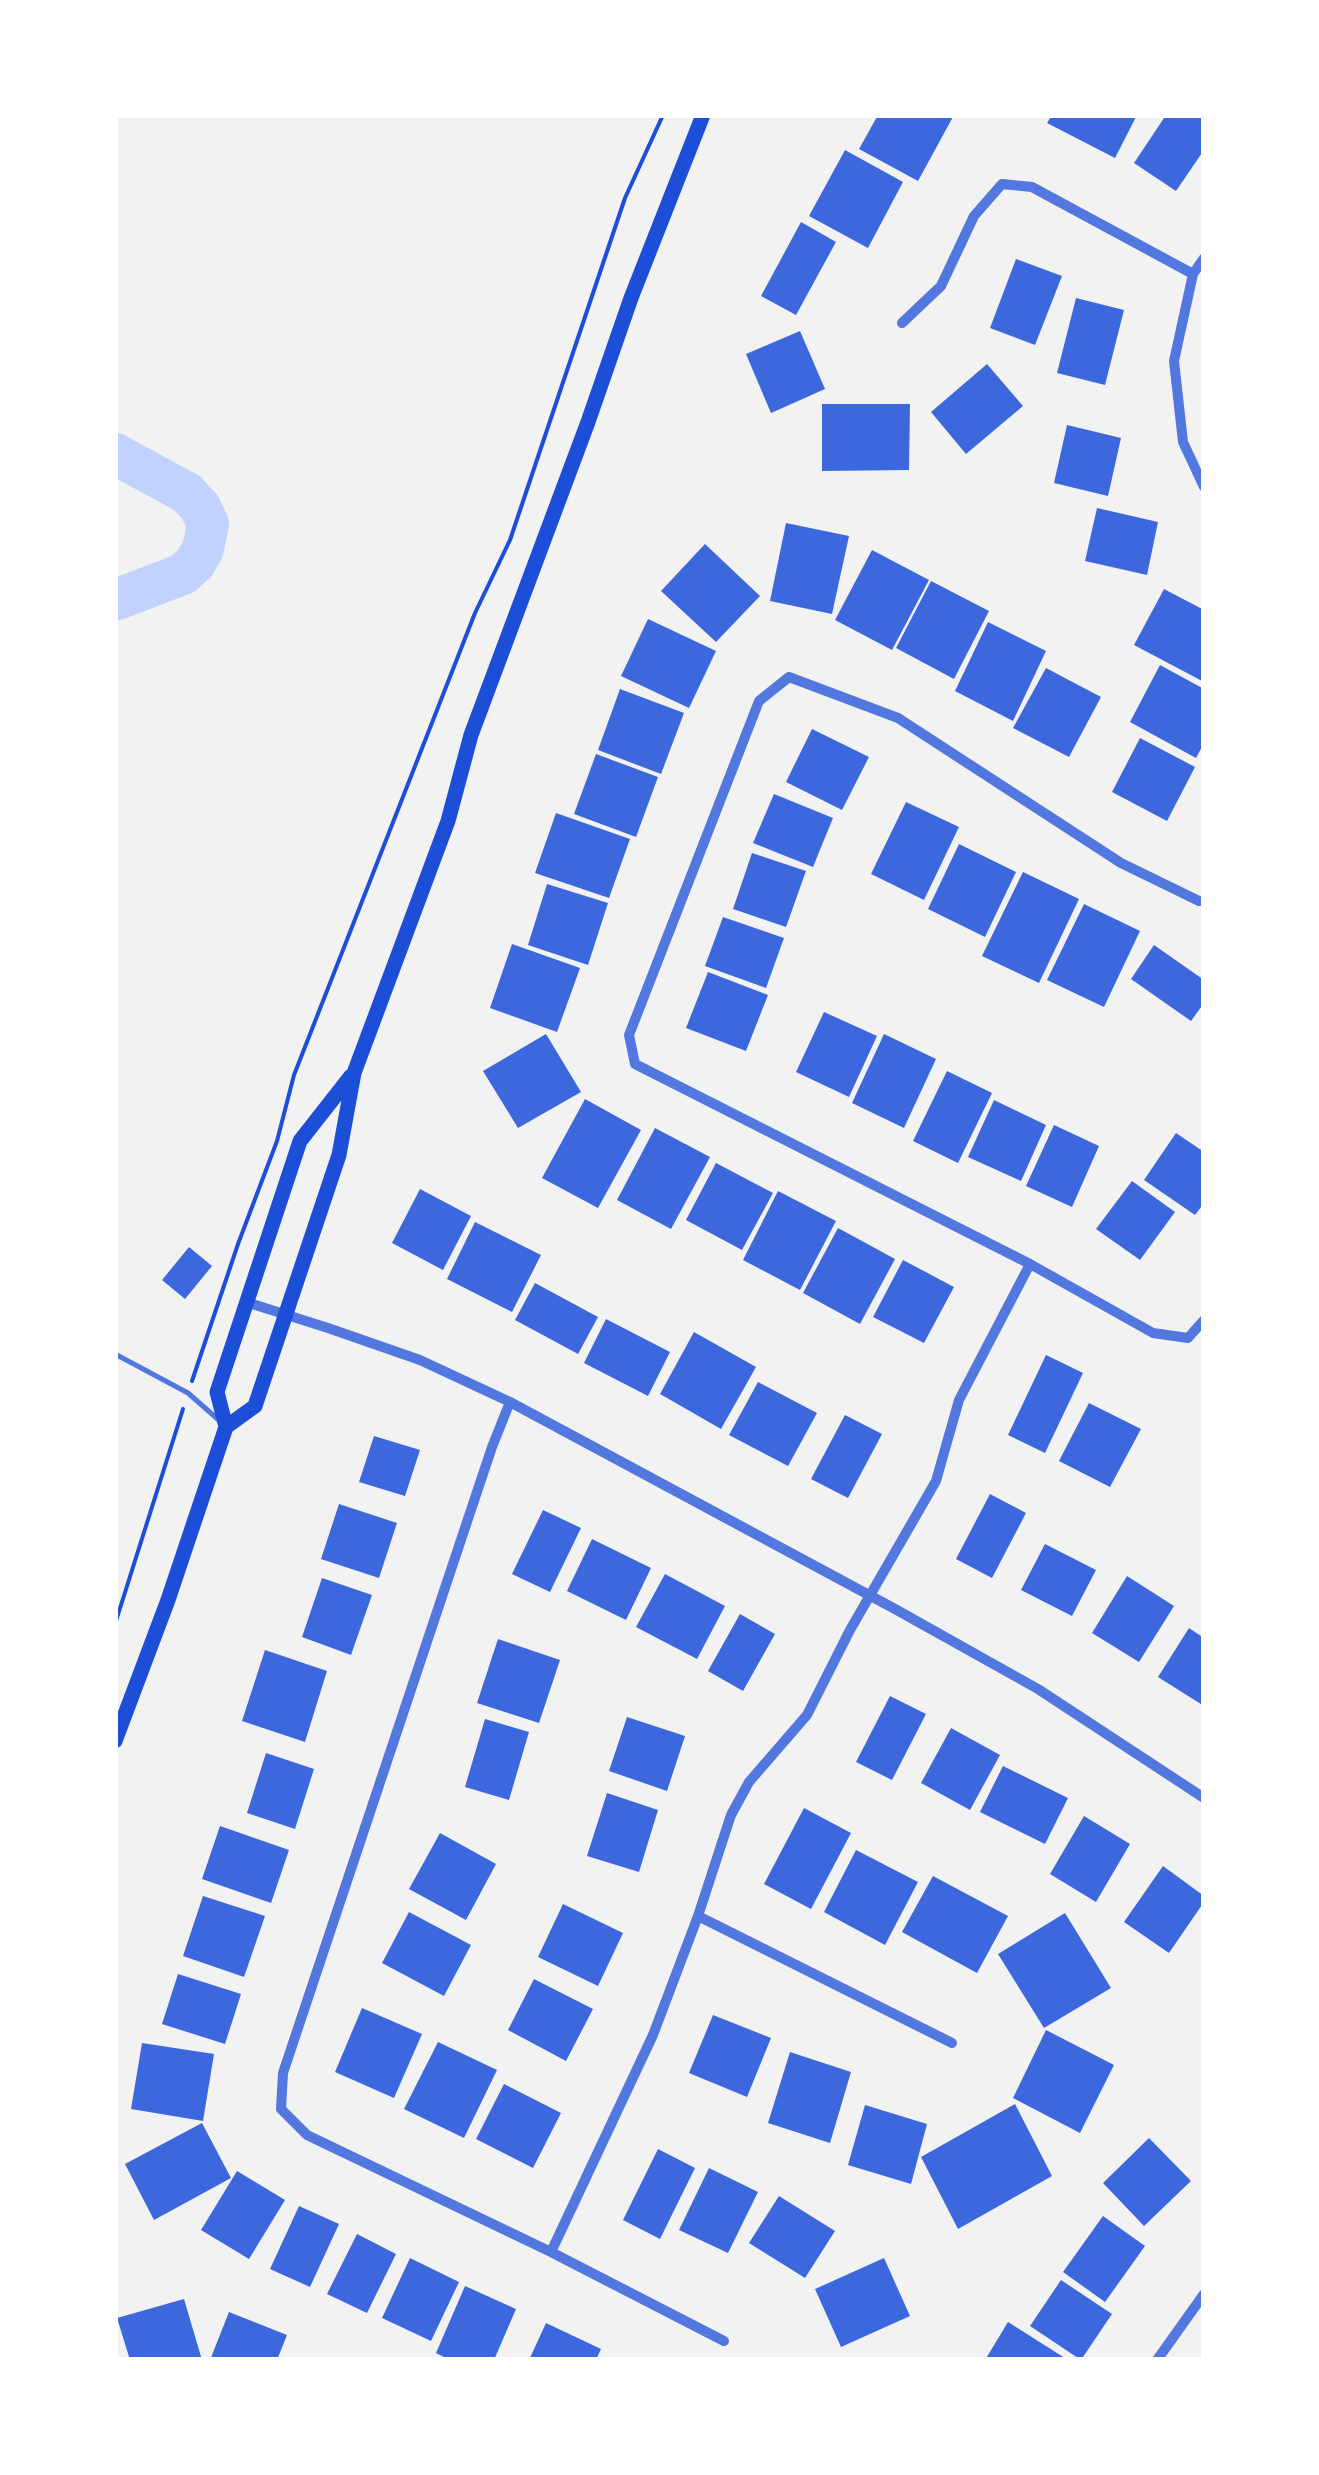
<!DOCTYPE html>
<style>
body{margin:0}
#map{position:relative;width:1319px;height:2475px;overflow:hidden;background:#f2f2f2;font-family:Helvetica,sans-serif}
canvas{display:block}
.frame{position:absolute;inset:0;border:118px solid #fff;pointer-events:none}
</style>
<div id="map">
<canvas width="1319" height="2475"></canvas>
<div class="frame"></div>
</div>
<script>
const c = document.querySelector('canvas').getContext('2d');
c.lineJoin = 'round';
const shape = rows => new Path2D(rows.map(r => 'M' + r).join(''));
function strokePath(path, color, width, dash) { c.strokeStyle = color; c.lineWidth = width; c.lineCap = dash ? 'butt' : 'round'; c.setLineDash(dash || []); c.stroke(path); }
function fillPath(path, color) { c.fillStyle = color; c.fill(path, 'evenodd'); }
const river = shape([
 [115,454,187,493,200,507,208,524,203,549,195,563,183,574,115,600]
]);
const building = shape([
 [878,115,954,115,918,181,859,149],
 [1052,115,1137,115,1115,158,1047,123],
 [1166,115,1204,115,1204,150,1176,191,1134,163],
 [845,150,903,182,868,248,809,216],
 [801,222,836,242,796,315,761,296],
 [1016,259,1062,276,1035,345,990,328],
 [1076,298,1124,310,1105,385,1057,373],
 [800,331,825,389,771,413,746,354],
 [987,364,1023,406,966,454,931,412],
 [822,404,910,404,909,470,822,471],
 [1067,425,1121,438,1108,496,1054,483],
 [1097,508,1158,522,1147,575,1085,561],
 [786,523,849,536,832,614,770,601],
 [705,544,760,596,716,642,661,591],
 [872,550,929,580,892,650,835,620],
 [931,581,989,611,954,679,896,648],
 [1164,589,1204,610,1204,682,1134,645],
 [648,619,716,651,689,708,621,676],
 [988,622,1046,651,1013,721,955,691],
 [1160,665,1204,689,1204,743,1196,758,1130,722],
 [1046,668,1101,697,1069,757,1013,728],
 [620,689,684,713,661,774,598,750],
 [812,729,869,757,842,810,786,782],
 [1140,738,1195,767,1167,821,1112,792],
 [596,754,658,777,636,837,574,814],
 [774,794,833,818,813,867,753,843],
 [906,802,959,827,924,900,871,874],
 [556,813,630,839,609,898,535,873],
 [959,844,1016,872,985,937,928,909],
 [752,853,806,871,786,927,733,909],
 [1023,872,1079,899,1039,983,982,956],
 [547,884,608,903,588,965,528,945],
 [1084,904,1140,931,1104,1007,1047,980],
 [723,917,784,938,766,988,705,966],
 [512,944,580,968,557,1032,490,1008],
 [1154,945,1204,980,1204,1003,1191,1021,1131,979],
 [708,972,768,995,746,1051,686,1028],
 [824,1012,877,1036,849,1097,796,1072],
 [546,1034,581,1092,518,1128,483,1071],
 [884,1034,936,1059,904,1128,852,1103],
 [947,1071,992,1093,958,1163,913,1141],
 [585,1099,641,1130,598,1208,542,1178],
 [994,1100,1046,1125,1021,1181,968,1157],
 [1054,1125,1099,1146,1072,1207,1026,1186],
 [655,1128,710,1157,671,1229,617,1200],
 [1176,1133,1204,1152,1204,1203,1195,1215,1144,1180],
 [716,1163,773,1193,742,1250,686,1220],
 [1132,1181,1175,1212,1140,1260,1096,1229],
 [420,1189,471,1216,443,1270,392,1243],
 [778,1191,836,1221,800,1290,743,1260],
 [475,1222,541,1255,512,1312,447,1279],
 [838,1228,895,1259,860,1324,803,1293],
 [189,1247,212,1266,185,1299,162,1280],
 [903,1260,954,1287,924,1343,873,1317],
 [535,1283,598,1317,578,1354,515,1320],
 [606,1319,670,1352,648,1396,584,1363],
 [694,1332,756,1367,721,1429,660,1394],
 [1046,1355,1083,1373,1045,1453,1008,1435],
 [758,1382,817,1413,788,1466,729,1435],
 [1089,1403,1141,1429,1110,1487,1059,1461],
 [845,1415,882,1434,848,1498,811,1479],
 [374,1436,420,1450,405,1496,359,1482],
 [990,1494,1026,1513,992,1578,956,1559],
 [339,1504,397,1523,379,1578,321,1559],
 [543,1510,581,1528,550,1592,512,1574],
 [592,1539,651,1568,626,1620,567,1591],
 [1045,1544,1096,1570,1072,1616,1021,1590],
 [665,1574,725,1606,697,1659,636,1627],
 [1127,1576,1174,1606,1139,1662,1092,1633],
 [322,1578,372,1595,351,1655,302,1637],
 [740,1614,775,1634,743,1691,708,1671],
 [1189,1628,1204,1638,1204,1706,1158,1677],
 [498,1639,560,1660,539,1723,477,1703],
 [265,1650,327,1671,305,1742,242,1721],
 [890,1696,926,1714,892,1780,856,1762],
 [627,1717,685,1736,667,1791,609,1771],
 [485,1719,529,1732,509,1800,465,1787],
 [951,1728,1000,1755,970,1810,921,1783],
 [266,1753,314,1769,295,1829,247,1813],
 [1003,1766,1068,1798,1045,1844,980,1812],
 [607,1793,658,1810,639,1872,587,1856],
 [804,1808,851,1833,811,1909,764,1884],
 [1084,1816,1130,1844,1096,1902,1050,1874],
 [220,1826,289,1850,271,1903,202,1879],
 [440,1833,496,1864,466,1920,409,1889],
 [856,1850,918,1882,885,1945,824,1912],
 [1163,1866,1204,1896,1204,1902,1169,1953,1124,1922],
 [933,1876,1008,1916,977,1973,902,1932],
 [203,1896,265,1916,244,1977,183,1956],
 [563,1904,623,1933,598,1986,538,1957],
 [409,1912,471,1945,444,1996,382,1963],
 [1065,1913,1111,1988,1044,2028,998,1954],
 [178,1974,241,1994,225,2044,162,2024],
 [534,1979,593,2009,566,2061,508,2030],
 [362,2008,422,2034,394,2098,335,2072],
 [713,2015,771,2038,747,2097,689,2073],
 [1046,2030,1114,2065,1080,2133,1013,2098],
 [438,2042,497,2070,464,2138,404,2109],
 [142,2043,214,2054,203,2121,131,2109],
 [790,2052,851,2072,830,2143,768,2123],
 [504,2084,561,2113,533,2168,476,2139],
 [1015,2104,1052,2176,958,2229,921,2157],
 [865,2105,927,2124,911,2184,848,2165],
 [202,2123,231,2178,154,2220,125,2164],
 [1149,2138,1191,2181,1144,2226,1103,2183],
 [658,2149,695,2168,660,2239,623,2220],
 [709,2168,758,2192,728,2253,679,2230],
 [237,2171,285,2200,249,2259,201,2230],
 [779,2196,835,2231,805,2278,749,2243],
 [299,2206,339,2224,310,2287,270,2269],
 [1103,2216,1145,2246,1105,2302,1063,2272],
 [357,2234,396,2254,367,2313,327,2294],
 [410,2258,459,2282,431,2341,382,2318],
 [884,2258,910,2316,841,2347,815,2289],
 [1061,2280,1112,2314,1081,2360,1030,2326],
 [465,2286,516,2309,494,2360,450,2360,436,2353],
 [184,2299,202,2360,130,2360,117,2318],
 [229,2312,287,2335,277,2360,210,2360],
 [1008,2322,1068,2360,985,2360],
 [546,2323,601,2349,596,2360,529,2360]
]);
const path = shape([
 [192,1381,238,1244,277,1141,294,1075,475,613,510,540,625,198,663,115],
 [115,1624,183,1409]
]);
const service = shape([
 [115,1354,188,1393,221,1422]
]);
const minor = shape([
 [1204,258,1193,274,1174,361,1183,442,1204,487],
 [902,323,941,286,974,216,1002,184,1032,187,1193,274],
 [1030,1264,635,1064,629,1035,759,701,789,677,898,718,1121,863,1199,901],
 [246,1302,328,1328,420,1360,510,1402,895,1609,1038,1689,1204,1798],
 [510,1402,492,1447,283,2073,281,2109,307,2135,551,2252,724,2341],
 [698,1916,952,2043],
 [551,2252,653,2035,698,1916,731,1815,749,1782,807,1715,850,1630,936,1481,959,1400,1030,1264,1153,1333,1188,1338,1204,1320],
 [1157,2360,1204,2294]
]);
const secondary = shape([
 [226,1427,255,1406,339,1155,354,1073,448,821,471,735,588,422,631,298,703,115],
 [115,1741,168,1600,226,1427,217,1392,300,1141,351,1076]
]);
strokePath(river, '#bfd3fe', 42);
fillPath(building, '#3d67dc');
strokePath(path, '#1d4ed8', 4);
strokePath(service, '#5277de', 5);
strokePath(minor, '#5277de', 10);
strokePath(secondary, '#1d4ed8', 15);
</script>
